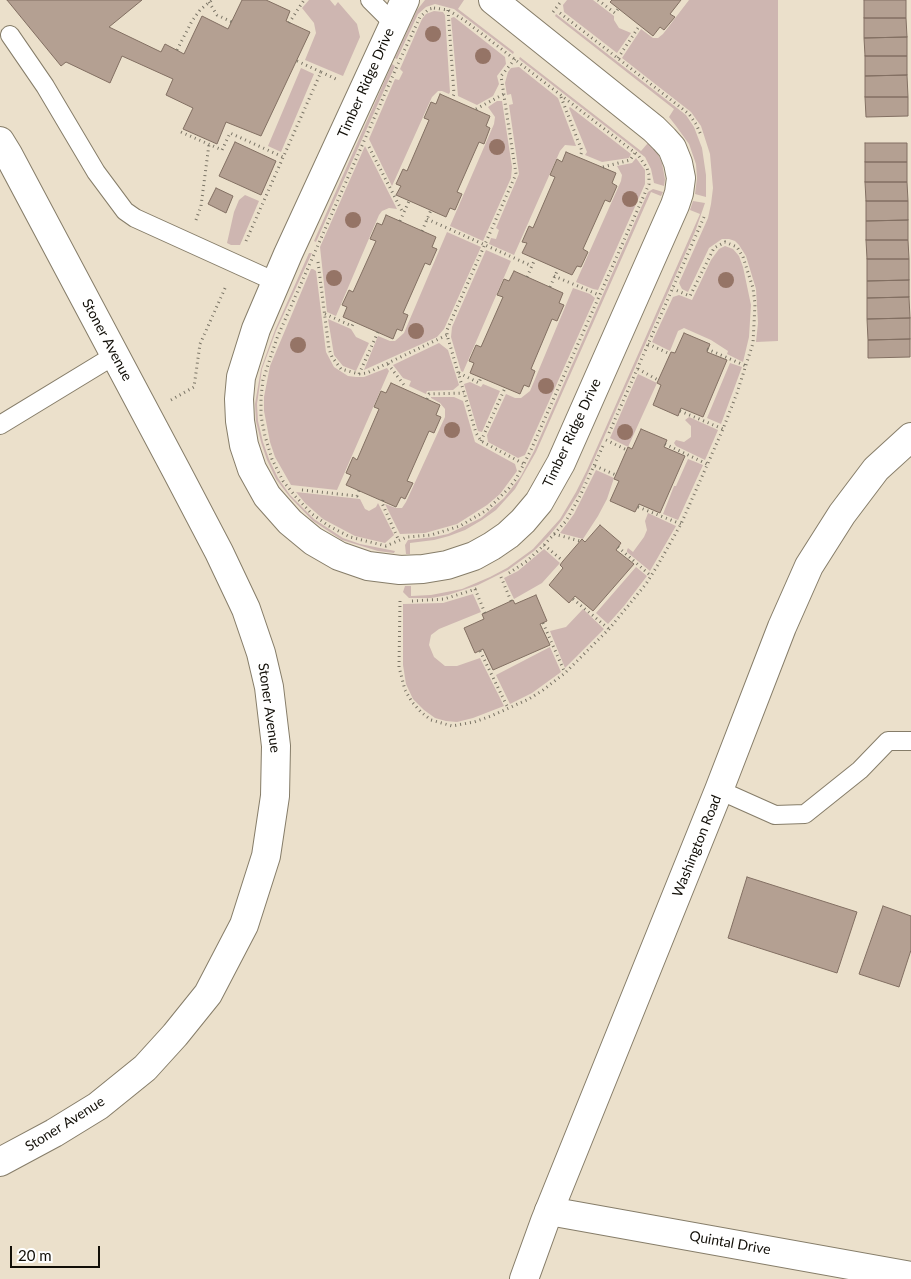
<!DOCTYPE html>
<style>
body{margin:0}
#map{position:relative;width:911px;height:1279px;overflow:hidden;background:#ebe0cb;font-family:Lato,sans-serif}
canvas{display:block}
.scale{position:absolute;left:10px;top:1246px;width:90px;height:22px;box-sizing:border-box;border:2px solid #110e07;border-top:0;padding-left:6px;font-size:15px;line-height:18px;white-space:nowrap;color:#110e07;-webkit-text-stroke:4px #fff;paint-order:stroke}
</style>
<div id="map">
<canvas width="911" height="1279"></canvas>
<div class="scale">20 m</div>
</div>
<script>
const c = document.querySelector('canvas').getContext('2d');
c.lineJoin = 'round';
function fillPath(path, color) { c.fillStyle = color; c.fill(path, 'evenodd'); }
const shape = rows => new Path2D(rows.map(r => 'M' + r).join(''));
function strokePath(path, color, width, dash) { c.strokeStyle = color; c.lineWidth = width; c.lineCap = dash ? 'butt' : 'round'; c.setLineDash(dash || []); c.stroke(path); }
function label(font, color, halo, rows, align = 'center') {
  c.font = font + ' Lato,sans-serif'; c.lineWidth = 4; c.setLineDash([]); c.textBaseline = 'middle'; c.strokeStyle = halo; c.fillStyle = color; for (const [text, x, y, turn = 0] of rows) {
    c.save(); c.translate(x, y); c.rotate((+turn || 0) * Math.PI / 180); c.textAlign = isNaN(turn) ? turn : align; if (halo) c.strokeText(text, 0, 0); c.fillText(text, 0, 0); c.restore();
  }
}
const green = shape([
 [309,0,330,0,335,6,338,2,357,24,360,37,343,76,305,60,316,33,314,23,302,8],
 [425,0,464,0,458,9,514,52,513,54,454,9,435,4,426,7,418,14,397,59,395,58,417,10],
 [567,0,593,0,614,16,614,20,619,28,631,33,617,53,564,12,563,5],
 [689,0,778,0,778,341,756,342,758,323,756,289,746,256,739,245,735,241,729,239,722,239,709,248,688,292,682,289,679,283,708,218,711,204,713,188,710,154,701,126,691,112,622,58,641,29,653,38,658,38,663,34],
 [434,11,443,12,445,15,450,92,449,94,442,91,438,91,432,97,392,186,369,139,395,79,399,80,403,72,400,69,422,19,426,14],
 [556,14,686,115,694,127,702,148,706,175,706,197,695,194,697,178,696,164,689,144,676,126,669,117,674,109,555,16],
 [454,17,505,57,506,64,497,76,499,84,493,96,477,105,458,96,451,18],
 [520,57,641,151,648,143,651,145,658,154,662,163,665,179,664,186,654,183,651,169,645,157,519,59],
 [392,64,395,66,316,242,314,241],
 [519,67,558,98,576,146,565,145,560,151,514,255,489,244,491,238,496,239,499,230,496,228,519,174,509,105,513,104,511,94,507,95,505,83,508,72,511,68],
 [301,68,314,74,281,152,268,146],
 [497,101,502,101,512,167,511,178,483,241,450,226,494,124,495,117,488,107],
 [570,107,631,154,629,158,602,162,585,155,587,152,569,108],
 [365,146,397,209,389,208,382,211,379,215,336,316,327,312,320,247],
 [636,158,645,170,645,184,598,290,593,289,576,282,621,181,622,175,617,166,632,163],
 [653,189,663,192,661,196,651,192,536,452,515,489,496,510,482,520,465,530,449,536,434,540,410,543,410,554,406,554,405,545,408,540,434,537,448,534,481,518,504,498,521,476,534,451,648,192],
 [245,195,259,201,240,245,231,245,227,243,234,212,239,200],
 [693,201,705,203,695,232,589,471,579,493,562,520,549,536,534,551,508,570,478,585,448,595,431,598,409,598,403,592,405,586,411,586,411,596,431,595,462,589,490,577,507,568,533,549,560,519,576,492,587,470,700,214,690,210],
 [447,232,481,247,444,329,437,337,364,370,378,336,390,341,395,341,404,333],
 [725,246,733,249,739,256,743,267,751,305,749,337,743,362,727,354,728,351,711,340,684,328,678,331,670,351,652,342,673,297,679,295,692,300,711,260,719,249],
 [486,250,511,261,463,372,461,371,451,337,452,327],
 [309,253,312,253,276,331,262,369,257,404,258,421,263,442,269,459,278,478,290,495,314,519,343,538,360,544,395,551,394,553,378,551,342,540,313,521,289,496,276,479,267,460,261,442,256,421,255,404,261,369,275,330],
 [311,269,313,269,316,271,326,352,334,367,348,376,356,377,364,377,387,368,389,371,337,490,291,485,275,457,270,442,264,411,264,397,270,366],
 [573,288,590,294,595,298,525,455,518,458,488,442,487,435,506,394,515,398,521,398,530,391],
 [328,319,351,329,356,337,369,343,356,371,343,366,334,355],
 [439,343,448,350,459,385,453,390,427,391,426,394,409,386,411,381,403,378,393,365],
 [730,363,742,367,721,424,707,418],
 [638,374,657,383,628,447,610,438],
 [470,382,481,387,483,384,500,391,482,432,478,431,464,384],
 [431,397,454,397,463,401,475,442,515,464,517,471,500,494,487,505,457,524,425,533,400,534,385,504,396,508,402,508,406,502,445,417,445,409,440,403,431,398],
 [689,417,718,430,705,460,676,446,674,443,676,440,684,442,691,437,691,426,685,420],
 [688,459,703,465,678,520,663,514,674,486,676,486],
 [596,470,614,478,607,499,598,516,583,539,560,533,574,514],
 [296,492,360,499,365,509,369,511,376,507,378,503,394,535,385,543,355,536,323,519,305,503],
 [648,513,676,526,650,571,627,552,627,550,628,548,633,552,644,537,647,530,645,521],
 [544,549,560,563,542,583,514,599,504,578,518,571],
 [636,567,647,576,624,606,608,624,596,613],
 [473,594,481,612,439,629,431,635,429,645,434,657,445,666,457,666,480,658,504,706,473,718,457,722,446,721,435,718,424,710,413,699,406,684,403,665,403,604,443,603],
 [583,609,604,629,565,668,550,631,566,627],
 [550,647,561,672,532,693,510,704,496,675]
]);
const building = shape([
 [7,0,142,0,109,27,161,52,165,44,184,54,202,16,228,29,242,0,266,0,290,11,286,21,310,32,261,136,226,122,217,144,183,129,193,108,166,95,173,79,122,56,110,83,66,62,61,66,7,0],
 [612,0,681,0,670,14,675,17,664,30,660,27,653,36,610,2,612,0],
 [864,0,906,0,906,18,864,18,864,0],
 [864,18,906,18,907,37,864,38,864,18],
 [907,37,907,56,865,56,864,38,907,37],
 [865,56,907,56,907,75,865,76,865,56],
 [907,75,908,97,865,97,865,76,907,75],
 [440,94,490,116,486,126,490,128,484,144,479,142,457,192,462,194,455,210,450,208,446,217,396,195,401,186,396,184,403,169,407,171,429,120,424,118,431,102,436,104,440,94],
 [865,97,908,97,908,116,866,117,865,97],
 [235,142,276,161,261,195,219,176,235,142],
 [865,143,907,143,907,162,865,162,865,143],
 [566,152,616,173,612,183,617,186,610,202,605,200,583,249,588,252,581,267,577,266,572,275,522,253,527,243,522,242,529,226,533,228,555,177,550,175,557,159,562,162,566,152],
 [865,162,907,162,907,182,865,182,865,162],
 [865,182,907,182,908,201,866,201,865,182],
 [216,188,233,196,226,213,208,204,216,188],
 [866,201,908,201,908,220,866,221,866,201],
 [386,215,436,237,432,247,437,249,430,265,425,263,403,313,408,315,402,331,397,329,393,339,343,317,347,307,342,305,349,290,353,292,376,241,370,239,377,223,382,225,386,215],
 [908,220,908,240,866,240,866,221,908,220],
 [866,240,908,240,909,259,867,259,866,240],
 [867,259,909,259,909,280,867,281,867,259],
 [514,271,563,293,559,303,564,305,557,321,552,319,531,369,535,371,529,387,524,385,520,394,470,373,474,363,469,361,476,345,481,347,503,297,497,295,504,279,509,281,514,271],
 [909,280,909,297,867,298,867,281,909,280],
 [909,297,910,318,867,319,867,298,909,297],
 [910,318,910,339,868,340,867,319,910,318],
 [684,333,710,344,707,352,727,360,703,417,681,408,678,416,653,405,661,385,657,383,671,352,675,353,684,333],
 [910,339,910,357,868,358,868,340,910,339],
 [391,383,440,405,436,415,441,417,434,433,429,431,407,481,413,483,405,499,401,497,396,507,346,485,351,475,346,473,353,457,357,460,379,409,374,407,381,391,386,393,391,383],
 [641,429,667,440,664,447,685,456,660,513,639,504,635,512,610,501,619,481,614,479,628,447,632,449,641,429],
 [600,525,621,543,616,550,634,564,593,611,575,596,569,603,549,585,563,568,560,565,563,561,582,539,585,542,600,525],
 [536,595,547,621,540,624,550,645,493,670,483,649,475,653,464,628,484,619,482,614,485,613,511,601,513,600,515,604,536,595],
 [747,877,857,912,837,973,728,938,747,877],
 [883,906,911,916,911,950,899,987,859,974,883,906]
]);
const path = shape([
 [598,0,615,13,618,9],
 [209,2,217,15,232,22],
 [434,8,448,10,464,20,638,155,647,168,649,175,649,184,530,452,516,479,509,488,487,510,460,526,431,535,407,537,386,546,350,537,329,526,312,514,296,497,283,481,272,459,265,436,261,416,261,397,263,380,277,338,398,64,420,17,429,9,434,8],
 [448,10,454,94,452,99],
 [553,12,562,0],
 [560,13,689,114,696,124,701,135],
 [289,23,304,0],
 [177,50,192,21,200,10,212,0],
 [618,58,640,25],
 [515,59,501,76,516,174,447,330,447,335,476,433,481,441,524,464],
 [297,61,321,72],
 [561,97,582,151,580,157],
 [476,109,504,94],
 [181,132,222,150,230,133,283,157],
 [369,147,403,213],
 [603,167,630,160,635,153],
 [427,219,532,266],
 [196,220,201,206,209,144],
 [400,221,409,201],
 [422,231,431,210],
 [246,241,321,72,338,80],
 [318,262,329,349,332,357,341,369,359,374,367,373,447,335],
 [554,276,599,295],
 [527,277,535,259],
 [550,287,558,269],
 [325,314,352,326,354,322],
 [648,344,670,354],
 [707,349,746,366],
 [388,364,404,385,403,388],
 [638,369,658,380],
 [459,373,479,383,481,377],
 [359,374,378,332],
 [427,399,429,394,464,393],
 [171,400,194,387,200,344,226,286],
 [680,411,723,429],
 [609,433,704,217],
 [606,440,627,450],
 [481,441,505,388],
 [665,444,707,464],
 [595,466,616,475],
 [302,490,357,496,359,490],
 [383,500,382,503,399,541],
 [638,507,681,524],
 [554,534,580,541],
 [544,545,563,561],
 [618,547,651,576],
 [509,573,527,561,544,545,566,521,580,496,603,446],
 [501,577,511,601],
 [475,589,485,613],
 [573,599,609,629],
 [400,601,399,667,405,690,412,702,421,712,431,720,452,726,474,722,491,716,529,699,543,690,565,673,609,629,646,584,659,563,681,524,723,429,737,393,753,343,755,304,753,288,743,257,737,247,725,242,714,248,690,296,673,289],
 [412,601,444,599,479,588],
 [543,623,565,673],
 [480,651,508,708]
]);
const lane = shape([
 [370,0,393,23],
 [10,35,45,86,96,172,125,211,135,218,276,282],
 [0,425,115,355],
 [719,790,775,815,805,814,860,770,888,741,911,741]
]);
const street = shape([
 [405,0,288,254,256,329,241,377,239,399,240,421,244,445,252,469,267,496,290,522,313,541,339,556,368,566,400,570,423,569,447,565,474,556,492,546,508,535,523,521,539,502,561,463,675,205,679,193,681,178,678,163,672,148,664,139,654,129,493,0],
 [0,141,8,154,176,470,219,552,246,609,261,653,269,687,276,746,275,796,266,856,244,925,208,994,175,1035,145,1068,98,1106,54,1133,0,1162],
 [549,1211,911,1276]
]);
const secondary = shape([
 [524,1279,545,1221,719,790,782,627,809,566,842,514,876,469,911,437]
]);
const trees = [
 [433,34],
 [483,56],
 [497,147],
 [630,199],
 [353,220],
 [334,278],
 [726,280],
 [416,331],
 [298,345],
 [546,386],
 [452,430],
 [625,432]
];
const streetNames = [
 ["Timber Ridge Drive",366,83,-66],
 ["Stoner Avenue",107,340,62],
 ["Timber Ridge Drive",572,433,-65],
 ["Stoner Avenue",269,708,82],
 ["Washington Road",697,846,-68],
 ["Stoner Avenue",65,1124,-32],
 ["Quintal Drive",730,1243,10]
];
fillPath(green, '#ceb6b1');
fillPath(building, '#b4a092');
strokePath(building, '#826f62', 1);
strokePath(lane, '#867d69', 20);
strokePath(street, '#867d69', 30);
strokePath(secondary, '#867d69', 30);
strokePath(path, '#797365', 3, [1, 4]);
strokePath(lane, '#fff', 18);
strokePath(street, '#fff', 28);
strokePath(secondary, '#fff', 28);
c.fillStyle = '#957466';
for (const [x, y] of trees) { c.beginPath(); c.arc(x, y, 8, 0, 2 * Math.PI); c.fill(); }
label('14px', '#110e07', '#fff', streetNames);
</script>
